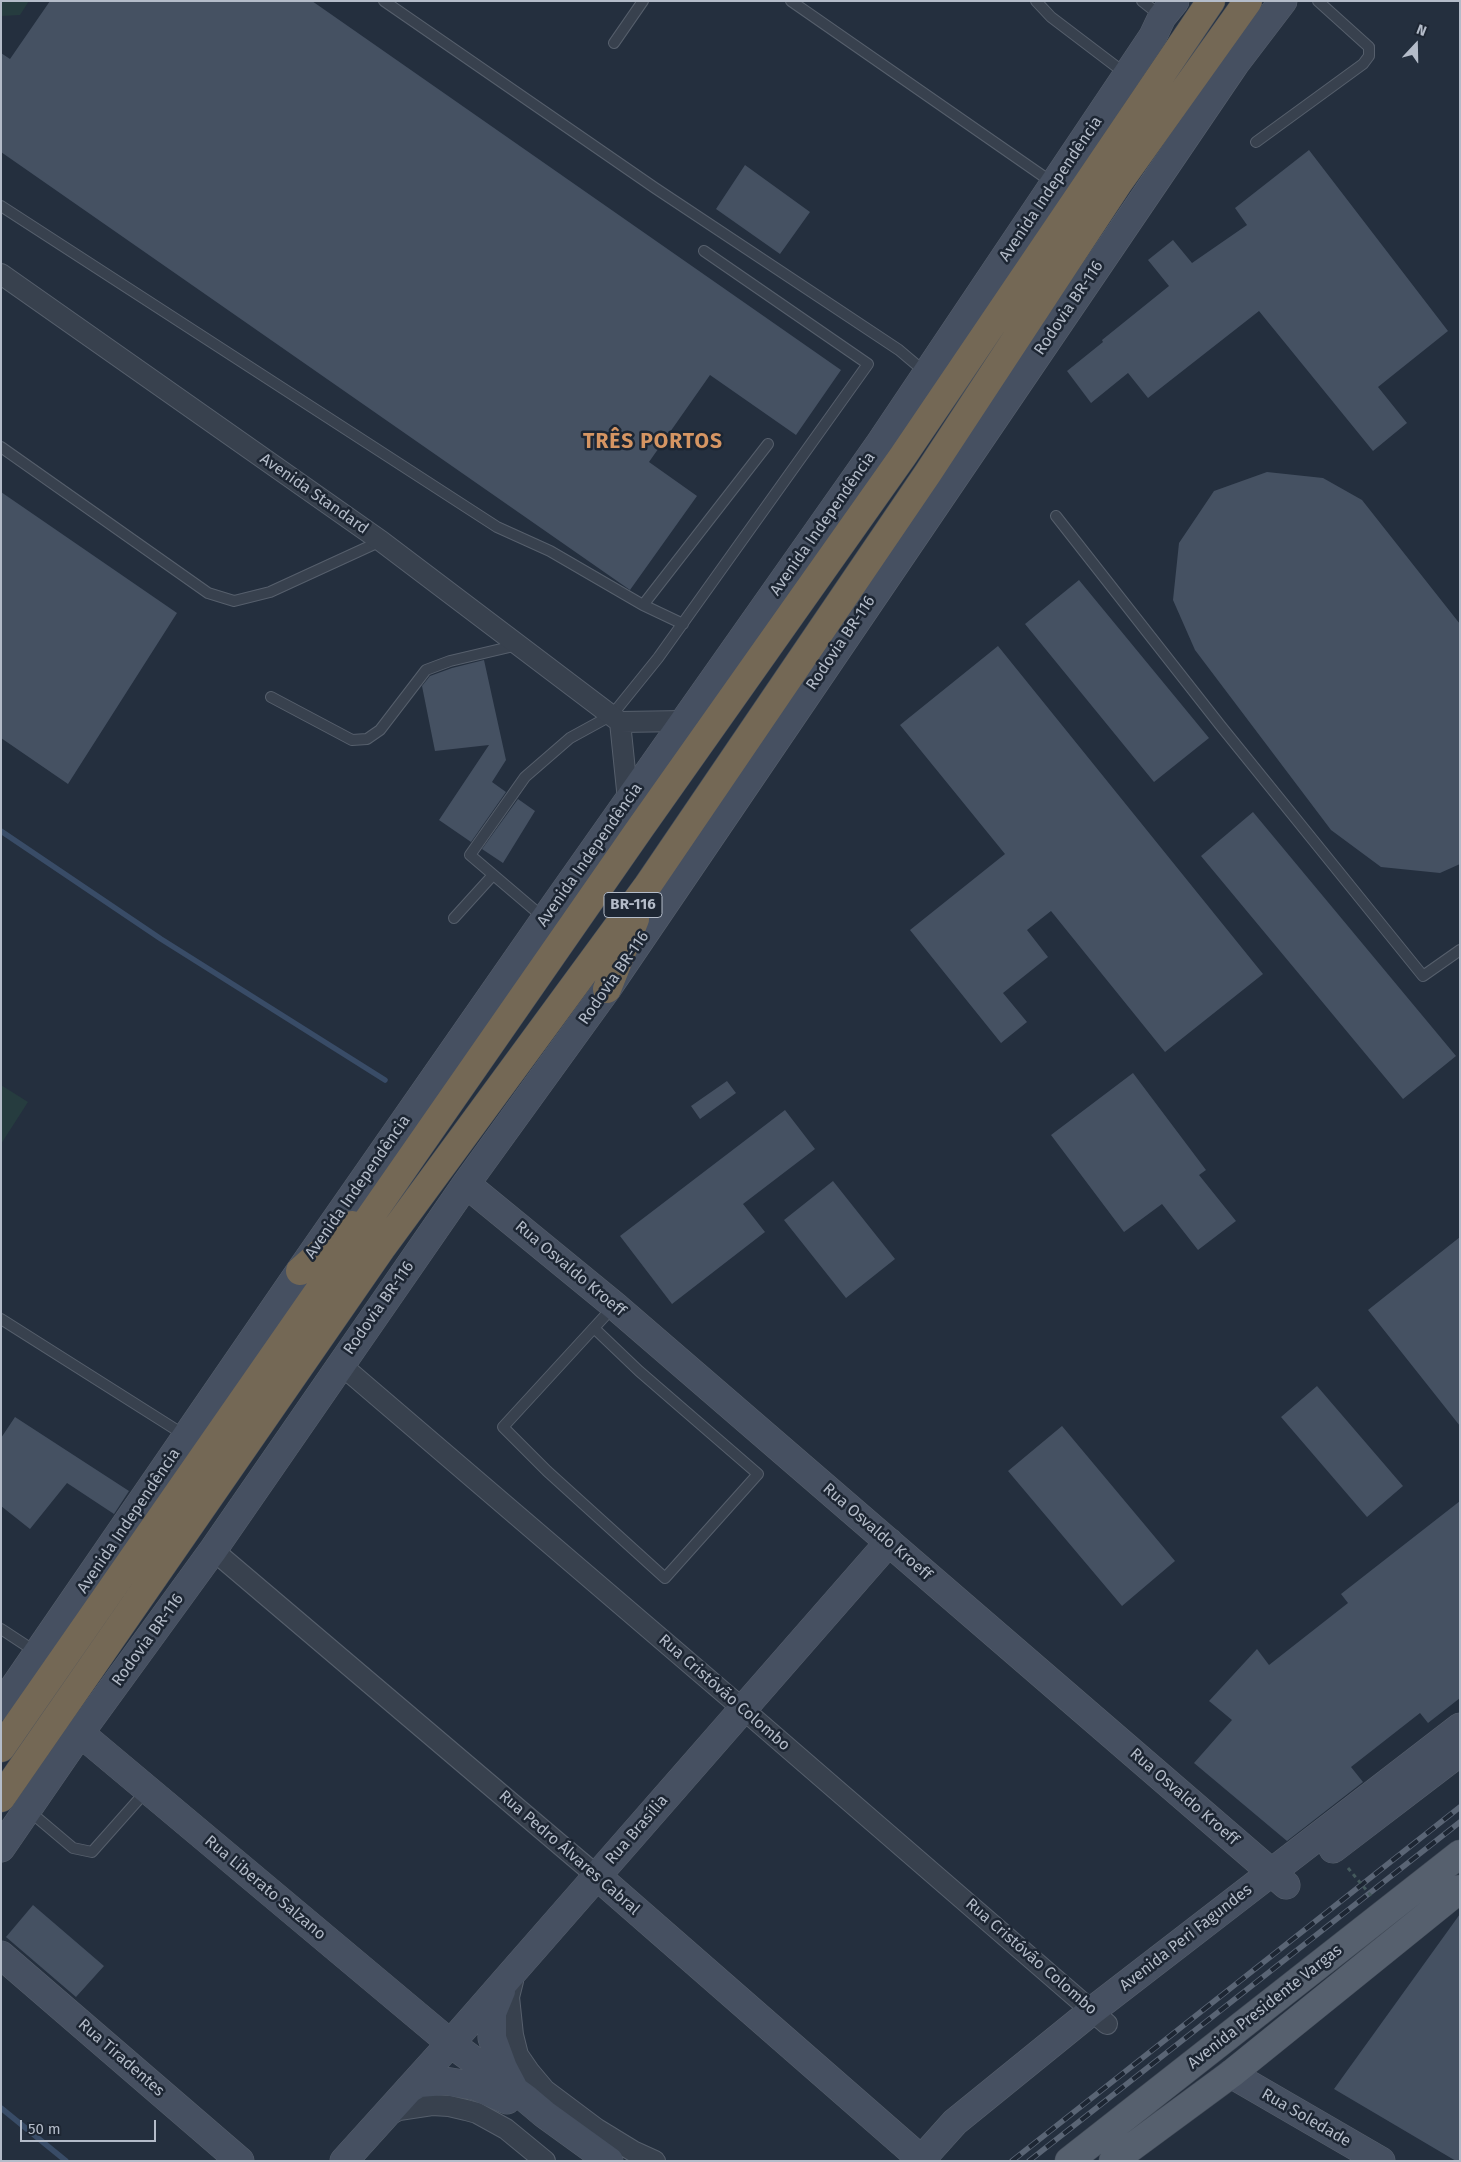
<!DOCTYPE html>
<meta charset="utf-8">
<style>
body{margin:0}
#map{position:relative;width:1461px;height:2162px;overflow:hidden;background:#242f3e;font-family:"Fira Sans",sans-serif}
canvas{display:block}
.frame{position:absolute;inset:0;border:2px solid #b4bcc9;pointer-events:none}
.north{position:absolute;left:1391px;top:20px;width:50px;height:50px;-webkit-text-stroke:4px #1d2633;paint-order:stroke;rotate:21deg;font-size:14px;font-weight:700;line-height:20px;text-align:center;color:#b4bcc9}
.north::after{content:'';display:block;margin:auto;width:18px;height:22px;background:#b4bcc9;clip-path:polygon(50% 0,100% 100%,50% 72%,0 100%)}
.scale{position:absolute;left:20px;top:2120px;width:136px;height:22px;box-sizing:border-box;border:2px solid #b4bcc9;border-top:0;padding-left:6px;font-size:15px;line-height:18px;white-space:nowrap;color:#b4bcc9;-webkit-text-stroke:4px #1d2633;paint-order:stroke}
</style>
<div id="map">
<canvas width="1461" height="2162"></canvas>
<div class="frame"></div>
<div class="north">N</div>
<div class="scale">50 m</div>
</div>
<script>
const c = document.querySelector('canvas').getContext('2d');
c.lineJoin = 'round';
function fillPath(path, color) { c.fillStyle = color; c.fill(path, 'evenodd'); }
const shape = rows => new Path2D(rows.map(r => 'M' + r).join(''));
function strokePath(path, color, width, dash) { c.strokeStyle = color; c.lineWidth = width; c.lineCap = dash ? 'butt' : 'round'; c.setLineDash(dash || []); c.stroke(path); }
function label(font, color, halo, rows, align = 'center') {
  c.font = font + ' "Fira Sans",sans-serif'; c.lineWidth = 5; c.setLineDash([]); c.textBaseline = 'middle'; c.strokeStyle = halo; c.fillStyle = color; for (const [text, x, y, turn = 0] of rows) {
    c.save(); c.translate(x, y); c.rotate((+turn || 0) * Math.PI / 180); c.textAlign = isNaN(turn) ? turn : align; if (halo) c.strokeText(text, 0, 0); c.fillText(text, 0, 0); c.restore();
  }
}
const green = shape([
 [1,1,29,1,20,15,1,16],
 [1,1085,28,1102,1,1144]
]);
const stream = shape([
 [1,831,161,939,385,1080],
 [1,2108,66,2161]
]);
const building = shape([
 [50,1,312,1,841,370,796,435,710,375,649,462,697,496,630,590,1,152,1,53,10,59],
 [1309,150,1448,331,1378,387,1407,423,1373,451,1259,311,1148,398,1128,373,1091,403,1067,371,1103,342,1102,340,1169,286,1148,260,1173,240,1192,263,1247,225,1235,208],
 [745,165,810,212,780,254,716,209],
 [1267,472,1323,478,1362,500,1460,624,1460,864,1440,873,1381,867,1331,830,1195,650,1173,600,1179,543,1214,491],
 [1,492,177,613,68,784,1,738],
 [1079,580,1209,738,1154,782,1025,624],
 [998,646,1263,974,1165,1052,1051,911,1027,930,1048,957,1003,993,1027,1022,1001,1043,910,930,1005,854,900,725],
 [484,660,506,760,492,782,506,792,471,842,439,820,489,745,435,751,422,686,430,676,452,668],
 [518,799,535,811,503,863,482,849],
 [1253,812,1456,1056,1403,1099,1201,856],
 [1133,1073,1206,1170,1199,1175,1236,1221,1198,1250,1162,1204,1124,1232,1051,1135],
 [727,1081,736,1093,700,1119,691,1106],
 [785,1110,815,1149,743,1204,765,1232,672,1304,620,1236],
 [833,1181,895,1259,846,1298,784,1220],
 [1460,1237,1460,1426,1368,1310],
 [1317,1386,1403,1486,1367,1517,1281,1417],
 [15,1417,129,1491,114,1514,67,1483,30,1529,1,1506,1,1438],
 [1062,1426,1175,1561,1122,1606,1008,1471],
 [1460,1501,1460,1698,1428,1723,1420,1713,1351,1767,1363,1782,1287,1841,1194,1763,1232,1720,1209,1701,1257,1649,1269,1665,1348,1603,1341,1594],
 [33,1905,104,1966,76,1997,6,1937],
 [1460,1914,1460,2161,1456,2161,1334,2089]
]);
const lane = shape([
 [384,1,655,188,899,350,925,372],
 [791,1,1053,183],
 [1036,1,1051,17,1126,74],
 [1142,1,1161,16],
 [614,43,643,1],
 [1256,142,1363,64,1369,56,1369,47,1318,1],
 [1,206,497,527,550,551,643,605],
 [1,447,208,593,234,601,270,592,381,541],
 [1056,516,1220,725,1423,976,1460,950],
 [683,624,643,605,768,444],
 [271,697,352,740,367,739,380,730,426,670,450,661,518,645],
 [454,918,493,875],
 [544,918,470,855,525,777,570,738,612,715,658,658,868,364,704,251],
 [1,1319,186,1436],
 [595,1329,639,1371,758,1474,665,1578,547,1471,503,1427,614,1306],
 [1,1629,36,1652],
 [28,1810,73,1848,92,1852,147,1790]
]);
const street = shape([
 [1,274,381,541,620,722,684,721],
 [620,722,628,800],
 [340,1364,743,1709,1107,2024],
 [213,1550,597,1876],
 [513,1981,509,1997,513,2035,518,2055,529,2071,545,2090,597,2129,633,2151,655,2161],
 [387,2116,399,2110,432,2105,449,2106,466,2110,477,2113,506,2129,545,2161]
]);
const secondary = shape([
 [466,1184,615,1306,1286,1885],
 [1,1706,300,1271,545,919,880,443,1153,36,1162,17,1175,1],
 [80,1733,450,2043,525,2098,544,2114,609,2161],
 [1,1848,80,1733,213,1550,466,1184,607,989,1235,64,1283,1],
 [1333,1849,1460,1752],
 [597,1876,922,2160],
 [1,1955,240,2161],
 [501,1991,492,2013,492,2038,503,2068,513,2087],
 [1231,2074,1381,2161],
 [409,2089,419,2083,445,2081,475,2086,507,2100],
 [344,2161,457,2036,889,1542],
 [920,2161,955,2122,1093,2010,1460,1727]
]);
const primary = shape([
 [1069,2161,1460,1854],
 [1113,2161,1231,2074,1460,1889]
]);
const highway = shape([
 [607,989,635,919],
 [300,1271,352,1225],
 [1,1748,641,827,903,456,1211,1],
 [1,1798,381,1249,648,885,928,473,1119,182,1248,1]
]);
const rail = shape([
 [1012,2161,1460,1807],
 [1029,2161,1460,1822]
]);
const pathBridge = shape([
 [1348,1868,1372,1897]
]);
const shields = [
 [633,905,58]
];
const shieldNames = [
 ["BR-116",633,905]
];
const streetNames = [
 ["Avenida Independência",1051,189,-56],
 ["Rodovia BR-116",1069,308,-56],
 ["Avenida Standard",314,494,35],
 ["Avenida Independência",823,524,-55],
 ["Rodovia BR-116",841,643,-56],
 ["Avenida Independência",590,855,-55],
 ["Rodovia BR-116",614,978,-55],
 ["Avenida Independência",358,1187,-55],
 ["Rua Osvaldo Kroeff",570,1269,40],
 ["Rodovia BR-116",379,1308,-55],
 ["Avenida Independência",129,1521,-56],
 ["Rua Osvaldo Kroeff",877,1532,41],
 ["Rodovia BR-116",148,1640,-54],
 ["Rua Cristóvão Colombo",724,1693,41],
 ["Rua Osvaldo Kroeff",1184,1797,41],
 ["Rua Brasília",637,1830,-49],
 ["Rua Pedro Álvares Cabral",569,1853,41],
 ["Rua Liberato Salzano",265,1888,40],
 ["Avenida Peri Fagundes",1186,1938,-38],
 ["Rua Cristóvão Colombo",1031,1957,41],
 ["Avenida Presidente Vargas",1265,2007,-38],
 ["Rua Tiradentes",121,2058,41],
 ["Rua Soledade",1306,2118,30]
];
const districtNames = [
 ["TRÊS PORTOS",653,442]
];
fillPath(green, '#263c3f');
strokePath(stream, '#394c67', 5.5);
fillPath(building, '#455162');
strokePath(lane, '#565f6c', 12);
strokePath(street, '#565f6c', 22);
strokePath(secondary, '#565f6c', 29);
strokePath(primary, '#414a57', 29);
strokePath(highway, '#434c59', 29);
strokePath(lane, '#38414e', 10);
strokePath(street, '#38414e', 20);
strokePath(secondary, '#465061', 28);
strokePath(primary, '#56606e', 28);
strokePath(highway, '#746855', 28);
strokePath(rail, '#5a6575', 5.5);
strokePath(rail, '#1d2633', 4, [11]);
strokePath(pathBridge, '#44595c', 3, [4, 4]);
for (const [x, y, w] of shields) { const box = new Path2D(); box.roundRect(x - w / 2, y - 12.5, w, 25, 4); c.fillStyle = '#1d2633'; c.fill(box); strokePath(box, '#b4bcc9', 1); }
label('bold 15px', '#b4bcc9', null, shieldNames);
label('16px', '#b4bcc9', '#1d2633', streetNames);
c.letterSpacing = '1px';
label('bold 21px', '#d59563', '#1d2633', districtNames);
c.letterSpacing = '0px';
</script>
